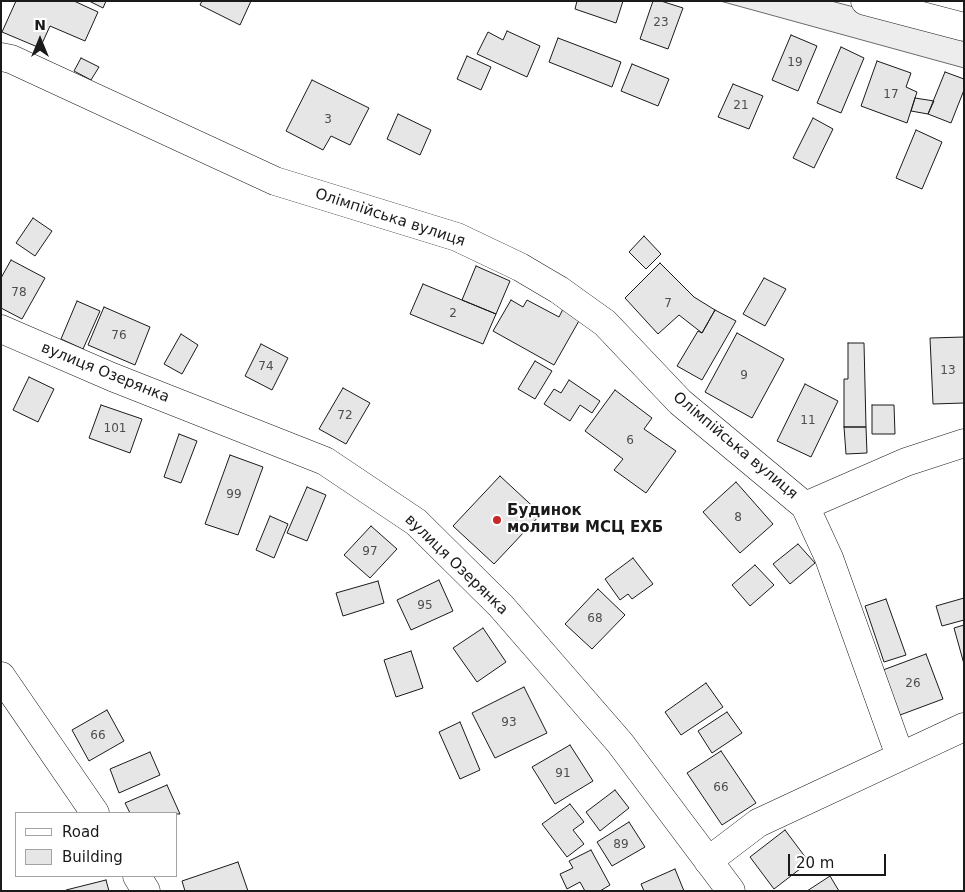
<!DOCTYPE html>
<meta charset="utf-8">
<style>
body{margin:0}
#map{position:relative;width:965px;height:892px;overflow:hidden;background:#fff;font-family:"DejaVu Sans",sans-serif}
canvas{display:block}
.frame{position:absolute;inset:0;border:2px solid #1a1a1a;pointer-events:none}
.legend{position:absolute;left:15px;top:812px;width:162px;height:65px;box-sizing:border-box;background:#fff;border:1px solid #a3a3a3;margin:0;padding:6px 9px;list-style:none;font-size:15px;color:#1a1a1a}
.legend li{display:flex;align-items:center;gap:10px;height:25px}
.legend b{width:25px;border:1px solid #a3a3a3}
.north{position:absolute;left:15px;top:15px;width:50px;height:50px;-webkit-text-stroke:4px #fff;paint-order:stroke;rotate:0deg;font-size:14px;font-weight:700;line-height:20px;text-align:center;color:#1a1a1a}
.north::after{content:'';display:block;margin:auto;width:18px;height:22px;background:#1a1a1a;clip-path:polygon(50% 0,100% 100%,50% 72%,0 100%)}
.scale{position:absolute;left:788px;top:854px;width:98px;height:22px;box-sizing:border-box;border:2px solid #1a1a1a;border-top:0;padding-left:6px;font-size:15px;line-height:18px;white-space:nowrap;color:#1a1a1a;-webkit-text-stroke:4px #fff;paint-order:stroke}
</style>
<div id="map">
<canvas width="965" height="892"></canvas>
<div class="frame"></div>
<ul class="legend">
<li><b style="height:6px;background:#fff"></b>Road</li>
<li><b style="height:14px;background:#e6e6e6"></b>Building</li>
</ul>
<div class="north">N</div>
<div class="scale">20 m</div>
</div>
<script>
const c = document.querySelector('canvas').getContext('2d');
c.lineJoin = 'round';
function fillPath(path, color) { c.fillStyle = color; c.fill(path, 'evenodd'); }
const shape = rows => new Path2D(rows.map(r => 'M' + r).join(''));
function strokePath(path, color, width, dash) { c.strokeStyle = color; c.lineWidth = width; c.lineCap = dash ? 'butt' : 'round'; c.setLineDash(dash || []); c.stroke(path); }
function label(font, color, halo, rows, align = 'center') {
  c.font = font + ' "DejaVu Sans",sans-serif'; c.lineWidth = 4; c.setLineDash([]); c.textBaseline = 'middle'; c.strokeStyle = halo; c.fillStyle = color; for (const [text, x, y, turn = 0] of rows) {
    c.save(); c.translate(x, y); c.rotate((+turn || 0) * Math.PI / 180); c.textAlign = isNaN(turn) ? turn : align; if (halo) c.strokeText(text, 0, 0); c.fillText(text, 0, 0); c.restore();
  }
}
const built = shape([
 [720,1,831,1,915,23,964,37,964,68,720,1]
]);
const building = shape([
 [16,1,74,1,98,12,85,41,50,26,40,48,2,32,16,1],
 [89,1,106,1,103,8,89,1],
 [202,1,251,1,240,25,200,5,202,1],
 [577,1,623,1,616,23,575,9,577,1],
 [653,1,661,1,683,8,668,49,640,39,653,1],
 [507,31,540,46,527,77,477,54,488,32,503,40,507,31],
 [791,35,817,46,798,91,772,80,791,35],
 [558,38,621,62,612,87,549,62,558,38],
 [841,47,864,58,841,113,817,103,841,47],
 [467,56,491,67,481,90,457,79,467,56],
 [81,58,99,67,91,80,74,71,81,58],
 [877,61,911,73,906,87,917,92,907,123,861,106,877,61],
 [632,64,669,79,658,106,621,91,632,64],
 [945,72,964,79,964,90,951,123,928,114,945,72],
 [312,80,369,108,350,145,331,136,323,150,286,131,312,80],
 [733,84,763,96,749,129,718,117,733,84],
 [915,98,934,101,928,114,911,111,915,98],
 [398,114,431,130,420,155,387,139,398,114],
 [813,118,833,129,814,168,793,158,813,118],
 [916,130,942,142,922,189,896,178,916,130],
 [33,218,52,231,35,256,16,243,33,218],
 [644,236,661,254,646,269,629,252,644,236],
 [11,260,45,278,22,319,1,308,1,278,11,260],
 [660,263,694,297,715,310,702,333,679,315,658,334,625,298,660,263],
 [476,266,510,281,496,314,462,300,476,266],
 [764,278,786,289,765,326,743,314,764,278],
 [423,284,496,314,483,344,410,314,423,284],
 [511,300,523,307,527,300,559,317,563,309,580,319,554,365,493,331,511,300],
 [77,301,100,311,83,349,61,339,77,301],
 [104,307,150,327,135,365,88,345,104,307],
 [715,310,736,321,702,380,677,366,698,331,702,333,715,310],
 [737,333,784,359,752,418,705,392,737,333],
 [181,334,198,345,182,374,164,364,181,334],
 [964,337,964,403,933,404,930,338,964,337],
 [848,343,864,343,866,427,844,427,844,379,848,379,848,343],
 [261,344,288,358,272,390,245,376,261,344],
 [535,361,552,371,535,399,518,389,535,361],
 [29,377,54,389,38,422,13,410,29,377],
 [569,380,600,401,592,413,580,405,570,421,544,404,554,389,561,393,569,380],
 [805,384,838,401,811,457,777,441,805,384],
 [343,388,370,403,346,444,319,429,343,388],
 [615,390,652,418,644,429,676,451,646,493,614,470,623,459,585,431,615,390],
 [101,405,142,419,130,453,89,438,101,405],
 [872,405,894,405,895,434,872,434,872,405],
 [844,427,866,427,867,453,846,454,844,427],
 [179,434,197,441,181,483,164,477,179,434],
 [230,455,263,467,238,535,205,524,230,455],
 [500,476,541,514,494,564,453,526,500,476],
 [736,482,773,524,740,553,703,512,736,482],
 [307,487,326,495,307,541,287,533,307,487],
 [270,516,288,524,274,558,256,550,270,516],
 [371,526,397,549,370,578,344,555,371,526],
 [798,544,815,563,790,584,773,564,798,544],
 [633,558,653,584,632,599,628,594,620,600,605,579,633,558],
 [755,565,774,585,750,606,732,585,755,565],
 [439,580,453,611,411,630,397,600,439,580],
 [378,581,384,603,343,616,336,593,378,581],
 [598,589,625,615,592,649,565,624,598,589],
 [964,598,964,620,942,626,936,606,964,598],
 [886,599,906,655,884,662,865,606,886,599],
 [964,625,964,664,954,628,964,625],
 [483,628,506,662,477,682,453,648,483,628],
 [411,651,423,688,396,697,384,660,411,651],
 [926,654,943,699,900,715,883,670,926,654],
 [706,683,723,707,681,735,665,712,706,683],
 [524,687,547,733,495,758,472,713,524,687],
 [107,710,124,741,89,761,72,730,107,710],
 [727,712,742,733,712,753,698,731,727,712],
 [460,722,480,770,460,779,439,732,460,722],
 [570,745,593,781,555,804,532,767,570,745],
 [721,751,756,803,722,825,687,773,721,751],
 [150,752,160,775,119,793,110,769,150,752],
 [167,785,180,814,130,813,125,803,167,785],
 [615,790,629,808,600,831,586,812,615,790],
 [570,804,584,822,573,830,584,844,567,857,542,824,570,804],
 [629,822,645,847,612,866,597,842,629,822],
 [785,830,809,862,774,889,750,857,785,830],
 [591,850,610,885,600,891,585,891,580,882,567,889,560,874,573,868,569,861,591,850],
 [238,862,248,891,185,891,182,881,238,862],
 [675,869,684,891,644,891,641,884,675,869],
 [830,876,839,891,807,891,830,876],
 [106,880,109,891,66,891,66,890,106,880]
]);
const minor = shape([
 [1,57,11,59,275,181,457,237,520,267,559,290,605,323,680,402,805,506,829,558,900,756],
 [1,329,112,377,325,461,416,522,501,606,620,743,731,891],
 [805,506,906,462,964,443],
 [1,676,95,813],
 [708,861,758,823,964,727],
 [137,876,146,891]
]);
const major = shape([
 [865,1,964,27]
]);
const markers = [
 [497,520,5,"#c62828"]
];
const numberNames = [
 ["23",661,23],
 ["19",795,63],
 ["17",891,95],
 ["21",741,106],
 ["3",328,120],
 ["78",19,293],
 ["7",668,304],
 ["2",453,314],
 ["76",119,336],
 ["74",266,367],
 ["13",948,371],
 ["9",744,376],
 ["72",345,416],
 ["11",808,421],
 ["101",115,429],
 ["6",630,441],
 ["99",234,495],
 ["8",738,518],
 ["97",370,552],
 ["95",425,606],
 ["68",595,619],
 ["26",913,684],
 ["93",509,723],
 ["66",98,736],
 ["91",563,774],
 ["66",721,788],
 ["89",621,845]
];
const streetNames = [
 ["Олімпійська вулиця",390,218,18],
 ["вулиця Озерянка",105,373,22],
 ["Олімпійська вулиця",735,446,40],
 ["вулиця Озерянка",456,565,44]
];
const poiNames = [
 ["Будинок",507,511],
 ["молитви МСЦ ЕХБ",507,528]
];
fillPath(built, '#ededed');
strokePath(built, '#6a6a6a', 1);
fillPath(building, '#e6e6e6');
strokePath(building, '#1a1a1a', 1);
strokePath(minor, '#1a1a1a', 29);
strokePath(major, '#1a1a1a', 29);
strokePath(minor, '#fff', 28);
strokePath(major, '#fff', 28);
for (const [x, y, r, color] of markers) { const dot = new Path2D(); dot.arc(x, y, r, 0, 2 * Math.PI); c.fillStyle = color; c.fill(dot); strokePath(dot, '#fff', 2); }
label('12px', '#4d4d4d', null, numberNames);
label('15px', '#1a1a1a', '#fff', streetNames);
label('bold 15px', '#1a1a1a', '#fff', poiNames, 'left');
</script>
